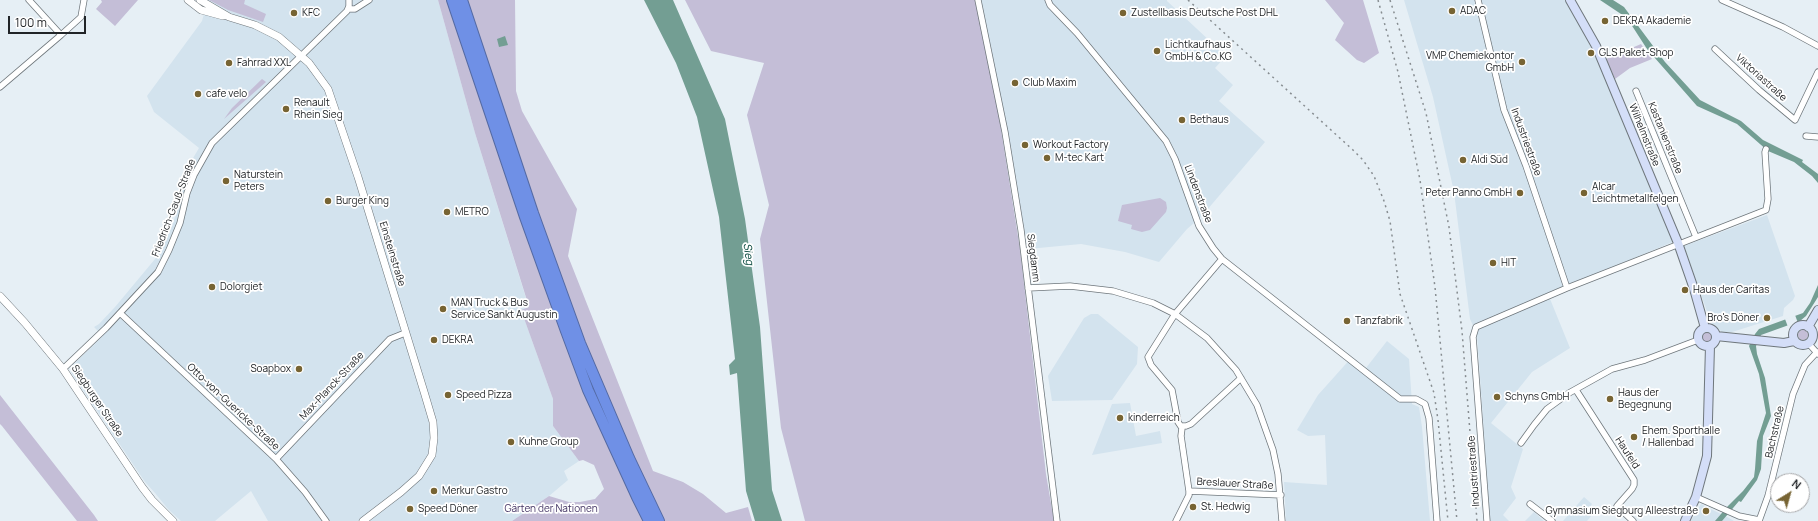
<!DOCTYPE html>
<meta charset="utf-8">
<style>
body{margin:0}
#map{position:relative;width:1818px;height:521px;overflow:hidden;background:#e6eff5;font-family:Manrope,sans-serif}
canvas{display:block}
.north{position:absolute;left:1770px;top:473px;width:40px;height:40px;box-sizing:border-box;background:#fff;border:1px solid #a6a7a9;border-radius:50%;rotate:37deg;font-size:11px;font-weight:700;line-height:16px;text-align:center;color:#212427}
.north::after{content:'';display:block;margin:auto;width:14px;height:18px;background:#776433;clip-path:polygon(50% 0,100% 100%,50% 72%,0 100%)}
.scale{position:absolute;left:8px;top:16px;width:78px;height:18px;box-sizing:border-box;border:2px solid #212427;border-top:0;padding-left:5px;font-size:12px;line-height:14px;white-space:nowrap;color:#212427;-webkit-text-stroke:3px #fff;paint-order:stroke}
</style>
<div id="map">
<canvas width="1818" height="521"></canvas>
<div class="north">N</div>
<div class="scale">100 m</div>
</div>
<script>
const c = document.querySelector('canvas').getContext('2d');
c.lineJoin = 'round';
function fillPath(path, color) { c.fillStyle = color; c.fill(path, 'evenodd'); }
const shape = rows => new Path2D(rows.map(r => 'M' + r).join(''));
function strokePath(path, color, width, dash) { c.strokeStyle = color; c.lineWidth = width; c.lineCap = dash ? 'butt' : 'round'; c.setLineDash(dash || []); c.stroke(path); }
function label(font, color, halo, rows, align = 'center') {
  c.font = font + ' Manrope,sans-serif'; c.lineWidth = 3.5; c.setLineDash([]); c.textBaseline = 'middle'; c.strokeStyle = halo; c.fillStyle = color; for (const [text, x, y, turn = 0] of rows) {
    c.save(); c.translate(x, y); c.rotate((+turn || 0) * Math.PI / 180); c.textAlign = isNaN(turn) ? turn : align; if (halo) c.strokeText(text, 0, 0); c.fillText(text, 0, 0); c.restore();
  }
}
const built = shape([
 [208,0,438,0,475,133,529,308,521,310,553,399,553,426,579,461,564,471,568,480,549,496,512,521,268,521,251,491,215,521,181,521,168,509,155,493,145,482,71,372,72,366,103,336,94,327,99,324,115,307,160,253,176,215,186,170,199,148,154,112,147,96,202,21],
 [980,0,1167,0,1167,1,1226,56,1215,68,1233,85,1219,101,1265,142,1201,217,1187,229,1159,262,1125,252,1081,244,1028,249,1001,100],
 [1404,0,1567,0,1609,83,1675,241,1548,294,1570,348,1532,372,1491,423,1523,449,1511,487,1516,498,1503,515,1509,521,1490,521,1477,334,1470,319,1454,192,1433,97],
 [1767,215,1795,296,1793,300,1784,308,1783,316,1732,332,1722,332,1711,323,1684,246],
 [1091,314,1098,314,1138,347,1137,364,1112,400,1052,401,1048,376,1084,318],
 [1387,341,1409,359,1412,404,1419,407,1422,427,1430,521,1286,521,1284,482,1327,485,1325,435,1308,436,1297,430,1318,395,1352,357,1366,368],
 [1130,403,1136,436,1160,431,1162,443,1092,455,1112,404],
 [1584,497,1592,504,1587,511,1592,515,1587,521,1563,521],
 [1701,504,1729,518,1734,521,1691,521],
 [1534,512,1544,521,1525,521]
]);
const green = shape([
 [101,0,138,0,115,26,96,9,102,2],
 [209,0,245,0,244,4,266,14,263,22,228,10],
 [438,0,515,0,516,91,522,111,577,209,568,256,653,471,683,482,703,494,726,513,748,507,752,521,512,521,549,496,569,502,580,502,595,499,604,489,594,465,583,460,579,461,553,426,553,399,521,310,529,307,475,133],
 [685,0,975,0,995,91,1020,249,1046,474,1054,521,805,521,781,428,760,239,769,205,747,115,764,63,711,51],
 [1325,0,1363,0,1379,53,1364,63,1357,60,1335,40,1344,23],
 [1641,44,1652,59,1630,68,1615,79,1606,59],
 [262,79,266,82,224,119,232,108],
 [1160,198,1166,202,1167,208,1166,212,1150,230,1142,232,1131,229,1132,225,1118,221,1122,205],
 '1798 335a5 5 0 1 1 10 0a5 5 0 1 1-10 0Z',
 '1702 337a5 5 0 1 1 10 0a5 5 0 1 1-10 0Z',
 [0,395,94,515,98,521,77,521,2,426,0,424]
]);
const water = shape([
 [644,0,673,0,725,119,745,219,760,327,772,490,782,521,755,521,746,491,737,373,730,375,729,365,735,359,719,217,697,117,676,63],
 [1600,0,1613,0,1624,7,1665,62,1700,100,1741,121,1763,140,1803,160,1802,162,1818,174,1818,183,1812,176,1794,162,1768,151,1737,124,1697,106,1647,49,1627,18],
 [505,36,508,45,499,47,497,39],
 [1818,285,1818,297,1806,316,1800,321,1761,335,1756,346,1757,354,1765,378,1771,416,1763,436,1761,469,1757,480,1741,502,1739,501,1722,521,1715,521,1727,507,1743,491,1754,477,1755,469,1757,441,1766,413,1759,374,1749,346,1755,334,1759,329,1803,313,1810,303]
]);
const pier = shape([
 [1795,315,1798,323,1788,327,1785,319]
]);
const minor = shape([
 [978,0,1005,132,1021,230,1057,521],
 [1048,0,1050,5,1077,33,1166,141,1175,159,1199,226,1213,248,1222,259,1400,399,1416,399,1425,404,1429,418,1437,521],
 [1478,0,1504,110,1526,166,1567,288],
 [1722,0,1783,27,1818,46],
 [349,9,355,9,369,0],
 [61,35,81,17,84,0],
 [1715,49,1759,90,1795,120,1818,72],
 [0,87,61,35,29,0],
 [1636,91,1696,237],
 [1806,136,1818,137],
 [1028,288,1070,286,1113,291,1153,303,1175,314,1207,338,1236,370,1257,405,1273,450,1278,474,1282,521],
 [120,313,276,459,305,492,326,521],
 [1808,343,1818,354],
 [63,369,106,328,158,272,169,250,180,223,187,193,194,175,212,143,347,11,349,6,349,0],
 [1576,390,1634,480,1634,485,1632,489,1617,506,1633,521],
 [1181,426,1186,426,1191,424,1241,378],
 [1521,443,1534,425,1547,409,1569,393,1612,369,1645,360,1698,340],
 [276,459,390,339,405,333],
 [1189,491,1281,495],
 [1696,497,1739,516,1759,520],
 [1530,504,1552,521],
 [1176,521,1189,495,1189,491,1181,436,1182,428,1178,422,1172,390,1151,365,1148,357,1175,314,1222,259],
 [1487,521,1473,337,1476,327,1567,288,1766,210,1768,199,1765,152,1766,149],
 [1759,521,1768,496,1793,394,1805,365,1817,352]
]);
const tertiary = shape([
 [188,0,201,10,223,16],
 [200,0,229,17,255,25,279,37,309,63,328,89,358,177,425,395,433,422,434,438,432,455,419,476,401,492,363,521],
 [0,296,25,323,63,369,142,487,152,500,173,521]
]);
const secondary = shape([
 [1570,0,1596,46,1678,243,1694,289,1705,328],
 '1793 335a10 10 0 1 1 20 0a10 10 0 1 1-20 0Z',
 [1808,327,1818,310],
 '1698 337a9 9 0 1 1 18 0a9 9 0 1 1-18 0Z',
 [1716,336,1784,343,1794,341],
 [1685,521,1696,497,1707,456,1710,346]
]);
const motorway = shape([
 [452,0,525,217,566,331,588,390,637,497,649,521],
 [462,0,533,213,580,343,629,458,659,521]
]);
const rail = shape([
 [1188,0,1353,150,1363,160,1374,176,1384,201,1390,221,1400,294,1434,393,1438,420,1448,521],
 [1378,0,1398,72,1420,180,1435,287,1457,521],
 [1390,0,1426,113,1449,227,1462,331,1477,521]
]);
const markers = [
 [1452,11,4,"#776433"],
 [294,13,4,"#776433"],
 [1123,13,4,"#776433"],
 [1605,21,4,"#776433"],
 [1157,51,4,"#776433"],
 [1591,53,4,"#776433"],
 [1522,62,4,"#776433"],
 [229,63,4,"#776433"],
 [1015,83,4,"#776433"],
 [198,94,4,"#776433"],
 [286,109,4,"#776433"],
 [1182,120,4,"#776433"],
 [1025,145,4,"#776433"],
 [1047,158,4,"#776433"],
 [1463,160,4,"#776433"],
 [226,181,4,"#776433"],
 [1520,193,4,"#776433"],
 [1584,193,4,"#776433"],
 [328,201,4,"#776433"],
 [447,212,4,"#776433"],
 [1493,263,4,"#776433"],
 [212,287,4,"#776433"],
 [1685,290,4,"#776433"],
 [443,309,4,"#776433"],
 [1767,318,4,"#776433"],
 [1347,321,4,"#776433"],
 [434,340,4,"#776433"],
 [299,369,4,"#776433"],
 [448,395,4,"#776433"],
 [1497,397,4,"#776433"],
 [1610,399,4,"#776433"],
 [1120,418,4,"#776433"],
 [1634,437,4,"#776433"],
 [511,442,4,"#776433"],
 [434,491,4,"#776433"],
 [1193,507,4,"#776433"],
 [410,509,4,"#776433"],
 [1706,511,4,"#776433"]
];
const poiNames = [
 ["ADAC",1460,11],
 ["KFC",302,13],
 ["Zustellbasis Deutsche Post DHL",1131,13],
 ["DEKRA Akademie",1613,21],
 ["Lichtkaufhaus",1165,45],
 ["GmbH & Co.KG",1165,57],
 ["GLS Paket-Shop",1599,53],
 ["VMP Chemiekontor",1514,56,"right"],
 ["GmbH",1514,68,"right"],
 ["Fahrrad XXL",237,63],
 ["Club Maxim",1023,83],
 ["cafe velo",206,94],
 ["Renault",294,103],
 ["Rhein Sieg",294,115],
 ["Bethaus",1190,120],
 ["Workout Factory",1033,145],
 ["M-tec Kart",1055,158],
 ["Aldi Süd",1471,160],
 ["Naturstein",234,175],
 ["Peters",234,187],
 ["Alcar",1592,187],
 ["Leichtmetallfelgen",1592,199],
 ["Peter Panno GmbH",1512,193,"right"],
 ["Burger King",336,201],
 ["METRO",455,212],
 ["HIT",1501,263],
 ["Dolorgiet",220,287],
 ["Haus der Caritas",1693,290],
 ["MAN Truck & Bus",451,303],
 ["Service Sankt Augustin",451,315],
 ["Bro's Döner",1759,318,"right"],
 ["Tanzfabrik",1355,321],
 ["DEKRA",442,340],
 ["Soapbox",291,369,"right"],
 ["Haus der",1618,393],
 ["Begegnung",1618,405],
 ["Speed Pizza",456,395],
 ["Schyns GmbH",1505,397],
 ["kinderreich",1128,418],
 ["Ehem. Sporthalle",1642,431],
 ["/ Hallenbad",1642,443],
 ["Kuhne Group",519,442],
 ["Merkur Gastro",442,491],
 ["St. Hedwig",1201,507],
 ["Speed Döner",418,509],
 ["Gymnasium Siegburg Alleestraße",1698,511,"right"]
];
const streetNames = [
 ["Viktoriastraße",1761,78,42],
 ["Wilhelmstraße",1644,135,68],
 ["Kastanienstraße",1665,138,68],
 ["Industriestraße",1526,142,70],
 ["Lindenstraße",1198,194,69],
 ["Friedrich-Gauß-Straße",174,208,-69],
 ["Einsteinstraße",392,254,73],
 ["Siegdamm",1033,258,83],
 ["Max-Planck-Straße",332,386,-47],
 ["Siegburger Straße",97,401,56],
 ["Otto-von-Guericke-Straße",233,407,43],
 ["Bachstraße",1775,432,-77],
 ["Haufeld",1627,453,57],
 ["Industriestraße",1474,471,-94],
 ["Breslauer Straße",1235,484,3]
];
const parkNames = [
 ["Gärten der Nationen",551,509]
];
const waterNames = [
 ["Sieg",748,254,82]
];
fillPath(built, '#d3e3ee');
fillPath(green, '#c4bed7');
fillPath(water, '#739e93');
fillPath(pier, '#e6eff5');
strokePath(minor, '#6f777c', 7);
strokePath(tertiary, '#6f777c', 8);
strokePath(secondary, '#6f777c', 10);
strokePath(motorway, '#546aa3', 12);
strokePath(minor, '#fff', 5.5);
strokePath(tertiary, '#fff', 7);
strokePath(secondary, '#d4def8', 8);
strokePath(motorway, '#6f90e6', 10);
strokePath(rail, '#878d91', 1.5, [2, 4]);
for (const [x, y, r, color] of markers) { const dot = new Path2D(); dot.arc(x, y, r, 0, 2 * Math.PI); c.fillStyle = color; c.fill(dot); strokePath(dot, '#fff', 1.5); }
label('10px', '#212427', '#fff', poiNames, 'left');
label('10px', '#212427', '#fff', streetNames);
label('10px', '#443564', '#fff', parkNames);
label('italic 11px', '#06473c', '#fff', waterNames);
</script>
